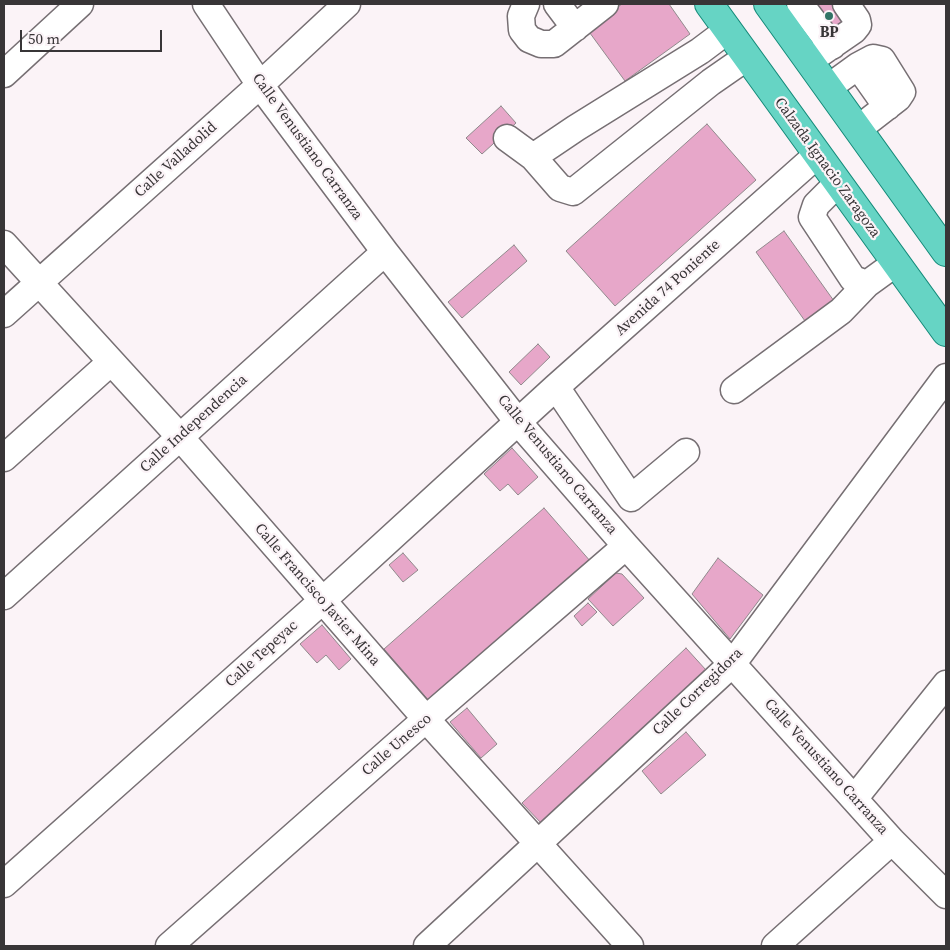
<!DOCTYPE html>
<style>
body{margin:0}
#map{position:relative;width:950px;height:950px;overflow:hidden;background:#fbf3f7;font-family:"Source Serif 4",serif}
canvas{display:block}
.frame{position:absolute;inset:0;border:5px solid #383537;pointer-events:none}
.scale{position:absolute;left:20px;top:30px;width:142px;height:22px;box-sizing:border-box;border:2px solid #383537;border-top:0;padding-left:6px;font-size:15px;line-height:18px;white-space:nowrap;color:#383537;-webkit-text-stroke:4px #fbf3f7;paint-order:stroke}
</style>
<div id="map">
<canvas width="950" height="950"></canvas>
<div class="frame"></div>
<div class="scale">50 m</div>
</div>
<script>
const c = document.querySelector('canvas').getContext('2d');
c.lineJoin = 'round';
function fillPath(path, color) { c.fillStyle = color; c.fill(path, 'evenodd'); }
const shape = rows => new Path2D(rows.map(r => 'M' + r).join(''));
function strokePath(path, color, width, dash) { c.strokeStyle = color; c.lineWidth = width; c.lineCap = dash ? 'butt' : 'round'; c.setLineDash(dash || []); c.stroke(path); }
function label(font, color, halo, rows, align = 'center') {
  c.font = font + ' "Source Serif 4",serif'; c.lineWidth = 4.5; c.setLineDash([]); c.textBaseline = 'middle'; c.strokeStyle = halo; c.fillStyle = color; for (const [text, x, y, turn = 0] of rows) {
    c.save(); c.translate(x, y); c.rotate((+turn || 0) * Math.PI / 180); c.textAlign = isNaN(turn) ? turn : align; if (halo) c.strokeText(text, 0, 0); c.fillText(text, 0, 0); c.restore();
  }
}
const building = shape([
 [622,4,669,4,690,34,625,81,587,29,622,4],
 [809,4,833,4,849,28,832,39,809,4],
 [501,106,516,123,482,154,466,138,501,106],
 [707,124,756,180,615,306,566,251,707,124],
 [784,231,834,301,805,321,756,252,784,231],
 [514,245,527,261,462,318,448,302,514,245],
 [538,344,550,357,521,385,509,372,538,344],
 [512,448,538,477,518,495,508,484,500,491,484,474,512,448],
 [544,508,591,562,431,703,384,649,544,508],
 [403,553,418,570,403,582,389,565,403,553],
 [718,558,763,595,730,639,692,594,718,558],
 [616,573,622,574,644,598,613,626,588,599,616,573],
 [588,603,597,612,582,626,574,616,588,603],
 [322,625,351,659,339,670,326,655,317,663,300,644,322,625],
 [686,648,706,670,542,824,522,803,686,648],
 [467,708,497,744,481,758,450,722,467,708],
 [686,732,706,755,661,794,642,771,686,732]
]);
const minor = shape([
 [206,4,260,85,385,252,518,422,626,546,892,841,946,895],
 [526,4,521,16,522,30,529,39,541,44,554,44,605,4],
 [557,4,575,28],
 [800,4,832,46],
 [809,61,854,30,858,25,857,20,846,4],
 [858,66,887,107],
 [4,74,80,4],
 [829,87,858,66,873,58,882,60,902,92,898,98,858,129],
 [507,138,533,157,576,128,700,51,728,30],
 [533,157,560,188,573,192,711,82,747,57],
 [838,183,816,205,812,217,853,279,867,284,896,263],
 [4,244,180,437,426,719,630,946],
 [4,314,260,85,347,4],
 [556,387,631,498,686,452],
 [734,390,841,311,867,284],
 [4,458,111,362],
 [4,596,385,252],
 [854,799,946,684],
 [4,884,322,601,556,387,817,155],
 [169,946,426,719,626,546],
 [427,946,733,663,946,377],
 [775,946,892,841]
]);
const major = shape([
 [709,4,946,332],
 [768,4,946,252]
]);
const markers = [
 [829,16,5,"#317466"]
];
const poiNames = [
 ["BP",829,33]
];
const streetNames = [
 ["Calle Venustiano Carranza",307,147,54],
 ["Calle Valladolid",176,160,-42],
 ["Calzada Ignacio Zaragoza",827,168,54],
 ["Avenida 74 Poniente",668,288,-42],
 ["Calle Independencia",194,424,-42],
 ["Calle Venustiano Carranza",557,465,50],
 ["Calle Francisco Javier Mina",317,595,49],
 ["Calle Tepeyac",262,654,-42],
 ["Calle Corregidora",698,692,-44],
 ["Calle Unesco",397,745,-41],
 ["Calle Venustiano Carranza",826,767,48]
];
fillPath(building, '#e7a7c9');
strokePath(building, '#90898c', 1);
strokePath(minor, '#766f73', 29);
strokePath(major, '#148a79', 30);
strokePath(minor, '#fff', 26);
strokePath(major, '#66d4c4', 28);
for (const [x, y, r, color] of markers) { const dot = new Path2D(); dot.arc(x, y, r, 0, 2 * Math.PI); c.fillStyle = color; c.fill(dot); strokePath(dot, '#fbf3f7', 2); }
label('bold 15px', '#383537', '#fbf3f7', poiNames);
label('15px', '#383537', '#fbf3f7', streetNames);
</script>
